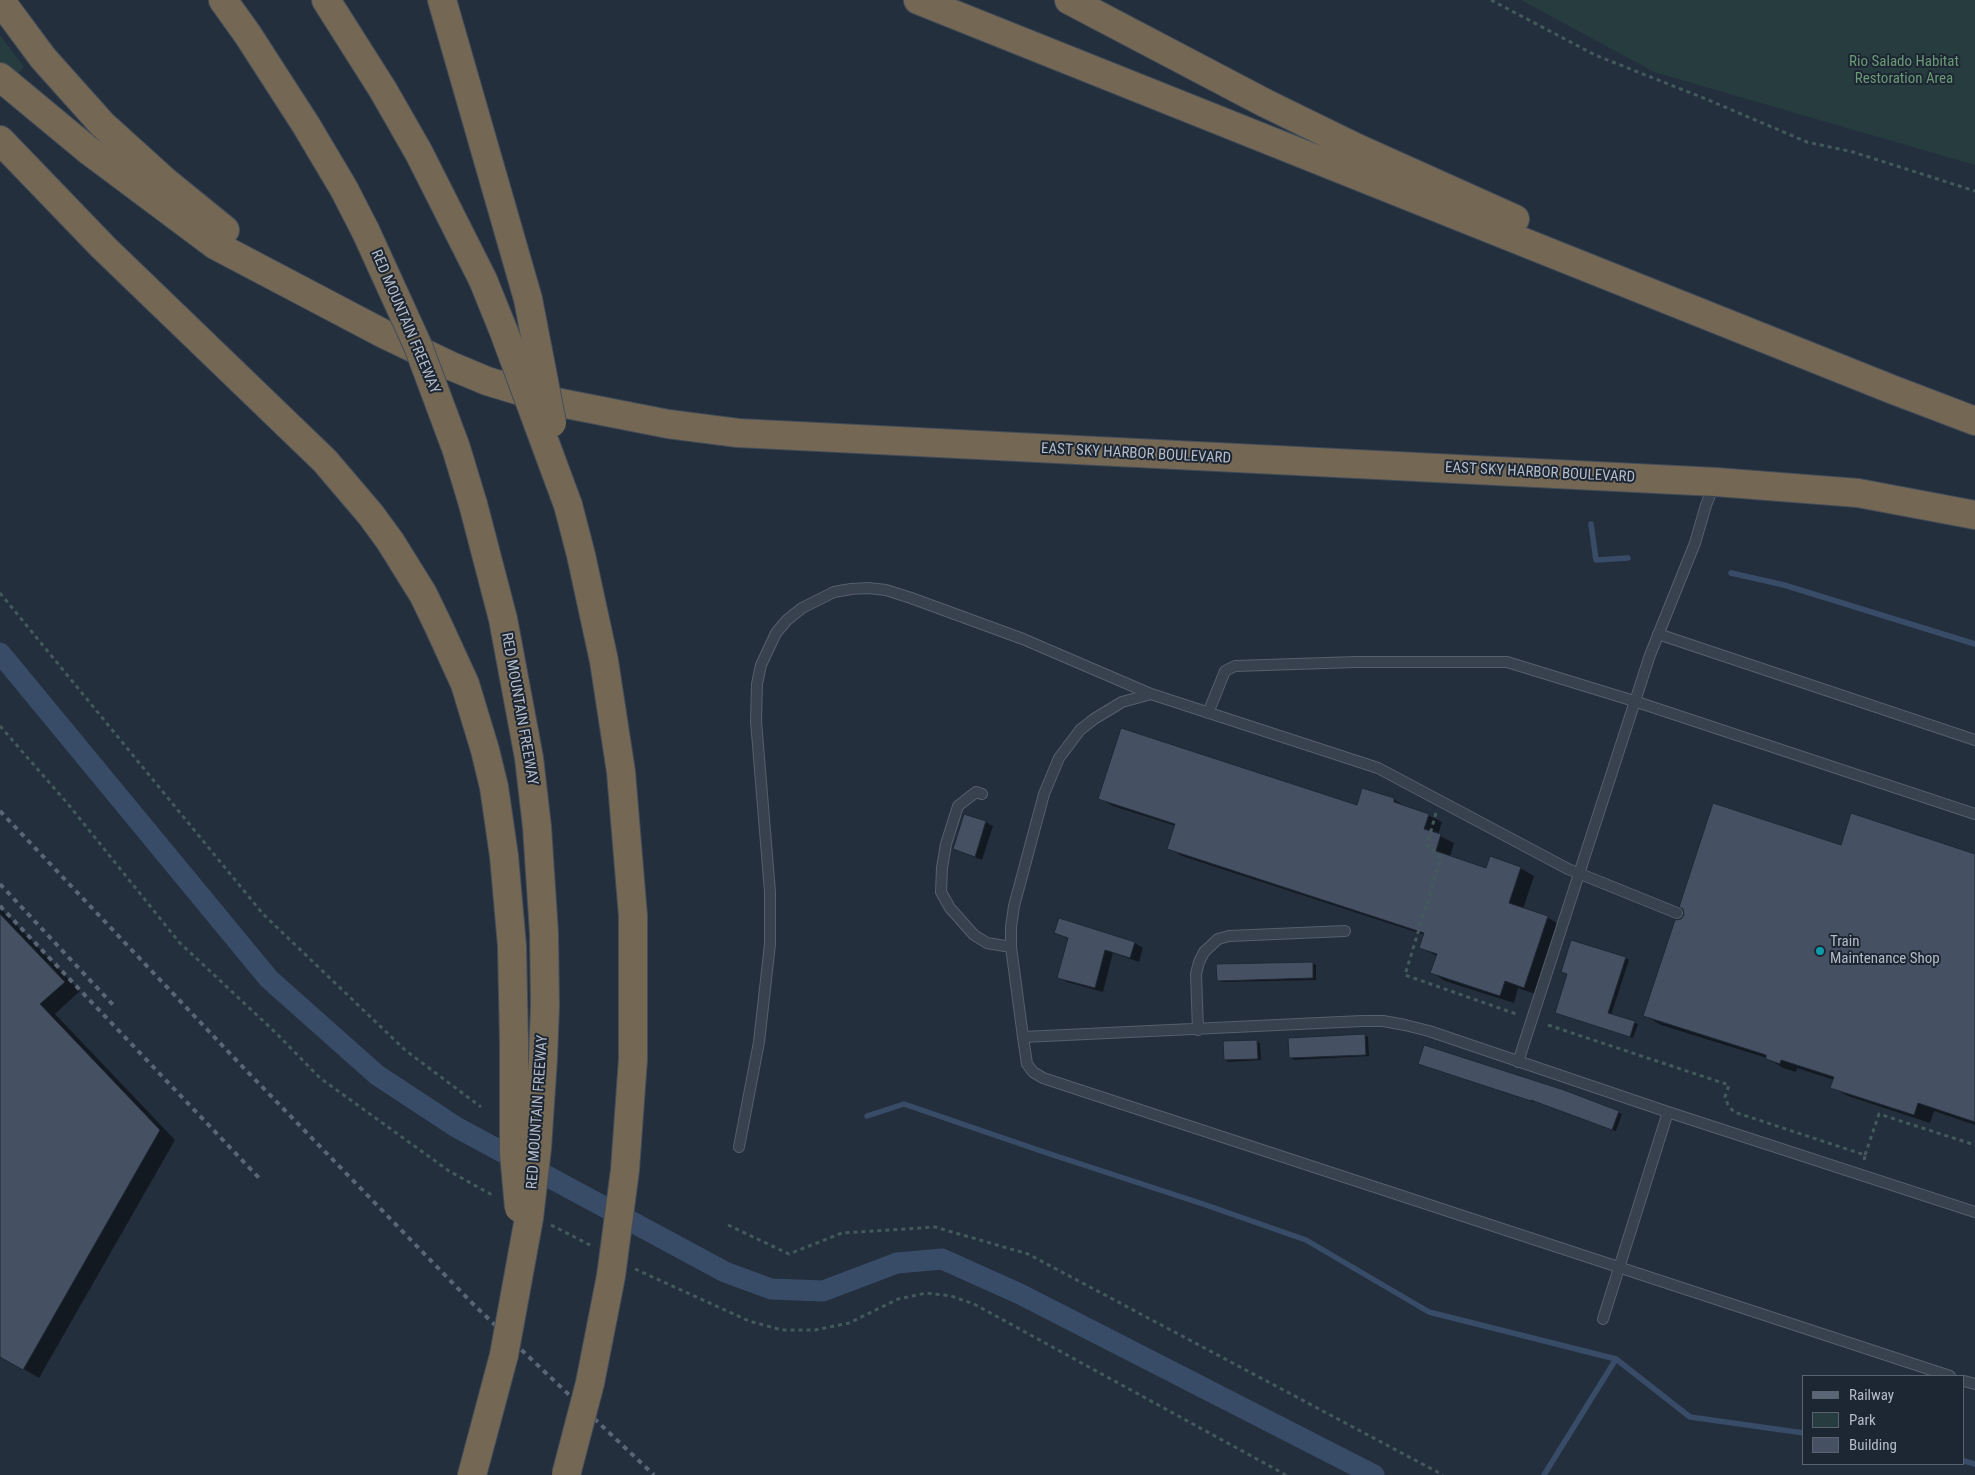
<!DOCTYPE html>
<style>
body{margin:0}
#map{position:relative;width:1975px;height:1475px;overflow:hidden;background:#242f3e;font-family:"Roboto Condensed",sans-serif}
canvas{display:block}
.legend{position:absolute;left:1802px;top:1375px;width:162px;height:90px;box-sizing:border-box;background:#1d2633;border:1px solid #59626f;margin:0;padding:6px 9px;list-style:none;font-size:15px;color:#b4bcc9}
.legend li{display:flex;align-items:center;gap:10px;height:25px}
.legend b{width:25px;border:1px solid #59626f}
</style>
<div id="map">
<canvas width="1975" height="1475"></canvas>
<ul class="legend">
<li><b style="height:6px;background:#5a6575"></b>Railway</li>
<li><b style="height:14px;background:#263c3f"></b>Park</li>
<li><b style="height:14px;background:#455162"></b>Building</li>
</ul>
</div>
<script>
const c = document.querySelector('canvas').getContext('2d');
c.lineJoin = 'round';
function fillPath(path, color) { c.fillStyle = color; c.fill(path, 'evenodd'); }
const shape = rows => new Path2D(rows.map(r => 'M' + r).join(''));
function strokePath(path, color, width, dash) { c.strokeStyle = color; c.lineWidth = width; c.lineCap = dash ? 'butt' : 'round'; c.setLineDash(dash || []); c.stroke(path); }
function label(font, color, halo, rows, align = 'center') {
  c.font = font + ' "Roboto Condensed",sans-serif'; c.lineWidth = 4; c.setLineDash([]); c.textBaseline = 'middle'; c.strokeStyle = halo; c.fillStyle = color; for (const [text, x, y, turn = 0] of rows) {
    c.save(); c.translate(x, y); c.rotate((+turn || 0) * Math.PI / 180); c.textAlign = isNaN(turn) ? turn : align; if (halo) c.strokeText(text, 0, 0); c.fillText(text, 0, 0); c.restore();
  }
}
const green = shape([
 [1521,0,1975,0,1975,165,1654,72],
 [0,35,24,67,14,78,0,66]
]);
const shadow = shape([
 [1099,798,1358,807,1393,799,1407,807,1428,815,1442,822,1438,835,1454,843,1450,857,1487,869,1520,868,1534,876,1523,909,1547,917,1560,925,1538,995,1518,988,1514,1003,1445,981,1432,973,1437,956,1421,948,1425,935,1182,856,1169,848,1176,826,1113,806],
 [985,822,993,826,982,860,954,849],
 [1842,846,1975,855,1975,1125,1934,1111,1930,1123,1848,1096,1832,1087,1834,1080,1797,1068,1796,1072,1783,1068,1767,1058,1661,1025,1645,1016,1682,920],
 [0,908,80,991,55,1014,175,1140,39,1378,0,1355],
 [1060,919,1135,943,1143,948,1139,962,1113,953,1103,992,1067,982,1059,977,1069,939,1055,933],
 [1625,958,1629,960,1611,1015,1638,1024,1633,1038,1559,1014],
 [1312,963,1316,965,1316,980,1222,982,1218,980],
 [1364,1035,1368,1037,1369,1056,1294,1060,1291,1058],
 [1256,1041,1260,1043,1261,1060,1229,1062,1225,1060],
 [1423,1065,1563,1091,1622,1114,1616,1131,1535,1100,1534,1102]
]);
const stream = shape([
 [1591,524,1596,560,1628,558],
 [1731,573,1784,585,1975,644],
 [867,1116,904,1104,1044,1152,1203,1204,1306,1240,1429,1312,1616,1359,1690,1417,1804,1433],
 [1964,1461,1975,1464],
 [1544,1475,1616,1359]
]);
const canal = shape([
 [0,653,269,979,377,1075,456,1127,725,1272,771,1289,823,1291,897,1263,942,1259,1020,1294,1374,1475]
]);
const building = shape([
 [1121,728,1357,805,1362,788,1394,798,1394,802,1429,814,1424,829,1441,834,1436,851,1486,868,1490,856,1521,867,1509,903,1548,916,1524,988,1505,981,1500,996,1430,973,1437,954,1419,948,1424,933,1167,849,1175,824,1098,799,1121,728],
 [1713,803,1841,845,1851,813,1975,854,1975,1122,1918,1103,1914,1115,1830,1088,1834,1077,1781,1060,1780,1064,1766,1059,1766,1055,1643,1016,1675,920,1681,919,1684,915,1683,909,1679,907,1713,803],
 [964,814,986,821,975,857,953,849,964,814],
 [0,914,65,982,40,1004,160,1130,23,1370,0,1357,0,914],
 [1059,918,1135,942,1130,958,1105,950,1095,988,1057,978,1068,938,1054,933,1059,918],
 [1571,940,1626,957,1608,1013,1635,1021,1630,1037,1555,1013,1567,974,1561,972,1571,940],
 [1313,962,1313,978,1217,981,1216,964,1313,962],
 [1365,1034,1366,1055,1289,1058,1288,1038,1365,1034],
 [1257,1040,1258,1059,1224,1060,1223,1041,1257,1040],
 [1424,1045,1564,1090,1619,1111,1612,1130,1531,1100,1531,1101,1418,1064,1424,1045]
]);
const path = shape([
 [1491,0,1595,55,1706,99,1807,142,1853,152,1975,191],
 [0,593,263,914,405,1050,481,1107],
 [0,726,68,804,179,942,276,1033,320,1078,449,1171,494,1196],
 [1436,813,1427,845,1441,857,1405,975,1519,1015],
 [1548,1025,1729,1085,1725,1097,1728,1105,1734,1112,1865,1155,1864,1161],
 [1865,1155,1879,1114,1975,1145],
 [551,1225,592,1246],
 [728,1225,789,1254,842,1233,935,1227,1028,1254,1443,1475],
 [635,1269,749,1321,782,1330,815,1330,849,1323,898,1299,926,1293,951,1296,974,1304,1286,1475]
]);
const service = shape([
 [1658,634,1975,740],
 [1151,694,1122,702,1094,719,1080,730,1059,758,1044,794,1014,906,1011,927,1011,947,1023,1037,1027,1064,1033,1072,1043,1078,1950,1376],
 [1208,713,1225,671,1235,666,1356,662,1507,662,1634,701,1975,814],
 [982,794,976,792,958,806,946,844,942,868,941,892,950,908,974,935,987,943,1011,947],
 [1198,1030,1196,974,1199,962,1204,952,1218,939,1229,936,1345,931],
 [1023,1037,1362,1021,1383,1021,1405,1025,1429,1031,1668,1112,1975,1212],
 [1518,1062,1650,655,1695,543,1706,505,1715,483],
 [739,1147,759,1042,770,944,770,892,756,721,757,684,761,665,776,633,787,620,802,608,834,592,851,589,868,588,886,590,911,598,1023,639,1151,694,1378,768,1568,869,1677,913],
 [1603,1319,1668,1112],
 [1964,1381,1975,1384]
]);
const motorway = shape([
 [0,0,43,58,102,124,166,182,225,230],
 [223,0,248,35,306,125,344,189,366,232],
 [326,0,383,90,419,153,483,280],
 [442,0,528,299],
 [918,0,1891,389,1975,421],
 [1069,0,1265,103,1357,148,1515,219],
 [0,77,88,150,215,245,384,334,451,366,487,381,556,402,668,424,738,433,1716,482,1858,493,1975,515],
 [0,140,103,247,325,461,371,515,390,541,423,594,438,625,465,684,485,750,494,787,504,856,512,946,514,1043],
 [473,504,503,619,529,758,537,827,544,933,545,1006,543,1058],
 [568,505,581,555,604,661,621,772,633,916,633,1059],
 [472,1475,504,1355]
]);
const rail = shape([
 [0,811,237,1061,475,1306,654,1475],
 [0,884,116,1008],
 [0,906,260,1179]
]);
const motorwayBridge = shape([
 [366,232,418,346,456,448,473,504],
 [483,280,504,332,568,505],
 [528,299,552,423],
 [514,1043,514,1153,519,1208],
 [504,1355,529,1218,537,1148,543,1058],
 [566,1475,590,1383,611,1276,625,1170,633,1059]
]);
const markers = [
 [1820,951,5,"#0f9aa8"]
];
const parkNames = [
 ["Rio Salado Habitat",1904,62],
 ["Restoration Area",1904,79]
];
const streetNames = [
 ["RED MOUNTAIN FREEWAY",405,322,67],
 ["EAST SKY HARBOR BOULEVARD",1136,454,3],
 ["EAST SKY HARBOR BOULEVARD",1540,473,3],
 ["RED MOUNTAIN FREEWAY",519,709,80],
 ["RED MOUNTAIN FREEWAY",538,1112,-86]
];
const poiNames = [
 ["Train",1830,942],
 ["Maintenance Shop",1830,959]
];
fillPath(green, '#263c3f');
fillPath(shadow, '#0007');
strokePath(stream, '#394c67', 5.5);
strokePath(canal, '#394c67', 21);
fillPath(building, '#455162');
strokePath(building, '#1f2835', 1);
strokePath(service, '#565f6c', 12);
strokePath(motorway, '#434c59', 30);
strokePath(path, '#44595c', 3, [4, 4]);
strokePath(service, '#38414e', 10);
strokePath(motorway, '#746855', 28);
strokePath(rail, '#5a6575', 4, [5, 5]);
strokePath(motorwayBridge, '#434c59', 30, []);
strokePath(motorwayBridge, '#746855', 28);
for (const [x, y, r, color] of markers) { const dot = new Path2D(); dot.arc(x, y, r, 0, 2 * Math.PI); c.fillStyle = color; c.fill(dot); strokePath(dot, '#1d2633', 2); }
label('15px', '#6b9a76', '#1d2633', parkNames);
label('15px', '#b4bcc9', '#1d2633', streetNames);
label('15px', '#b4bcc9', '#1d2633', poiNames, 'left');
</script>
